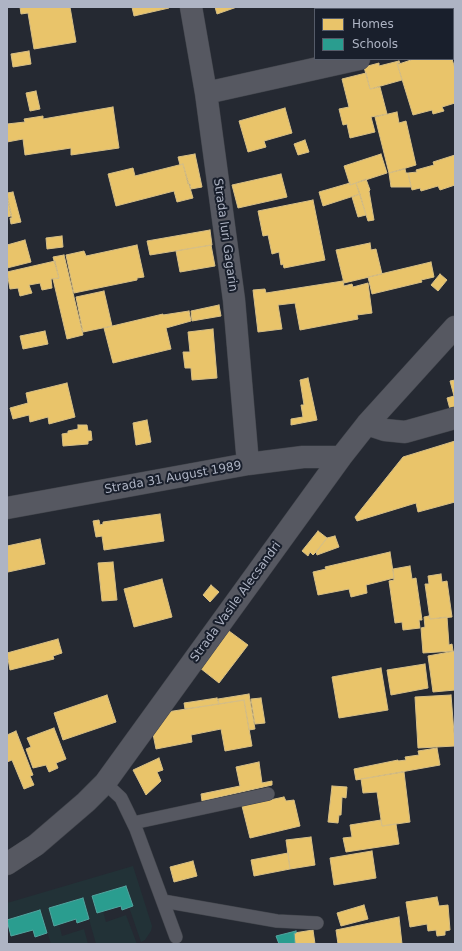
<!DOCTYPE html>
<style>
body{margin:0}
#map{position:relative;width:462px;height:951px;overflow:hidden;background:#252932;font-family:"DejaVu Sans",sans-serif}
canvas{display:block}
.frame{position:absolute;inset:0;border:8px solid #aeb4c4;pointer-events:none}
.legend{position:absolute;left:314px;top:8px;width:140px;height:52px;box-sizing:border-box;background:#191f2c;border:1px solid #555b69;margin:0;padding:5px 7px;list-style:none;font-size:12px;color:#aeb4c4}
.legend li{display:flex;align-items:center;gap:8px;height:20px}
.legend b{width:20px;border:1px solid #555b69}
</style>
<div id="map">
<canvas width="462" height="951"></canvas>
<div class="frame"></div>
<ul class="legend">
<li><b style="height:11px;background:#e9c46a"></b>Homes</li>
<li><b style="height:11px;background:#2a9d8f"></b>Schools</li>
</ul>
</div>
<script>
const c = document.querySelector('canvas').getContext('2d');
c.lineJoin = 'round';
function fillPath(path, color) { c.fillStyle = color; c.fill(path, 'evenodd'); }
const shape = rows => new Path2D(rows.map(r => 'M' + r).join(''));
function strokePath(path, color, width, dash) { c.strokeStyle = color; c.lineWidth = width; c.lineCap = dash ? 'butt' : 'round'; c.setLineDash(dash || []); c.stroke(path); }
function label(font, color, halo, rows, align = 'center') {
  c.font = font + ' "DejaVu Sans",sans-serif'; c.lineWidth = 4; c.setLineDash([]); c.textBaseline = 'middle'; c.strokeStyle = halo; c.fillStyle = color; for (const [text, x, y, turn = 0] of rows) {
    c.save(); c.translate(x, y); c.rotate((+turn || 0) * Math.PI / 180); c.textAlign = isNaN(turn) ? turn : align; if (halo) c.strokeText(text, 0, 0); c.fillText(text, 0, 0); c.restore();
  }
}
const green = shape([
 [133,866,152,926,151,931,145,940,141,942,129,907,133,906,126,886,92,896,97,913,103,911,106,922,126,915,137,944,96,944,83,898,49,908,54,926,59,924,62,936,84,929,88,944,51,944,40,910,7,920,7,903]
]);
const homes = shape([
 [20,7,70,7,76,42,34,49,28,13,21,14,20,7],
 [132,7,169,7,169,8,134,16,132,7],
 [215,7,237,7,217,14,215,7],
 [29,51,31,64,13,67,11,54,29,51],
 [414,59,452,59,455,69,455,103,442,107,444,111,433,114,432,110,413,115,397,63,399,64,414,59],
 [399,61,400,63,397,63,402,80,370,89,364,67,379,63,379,66,399,61],
 [366,73,370,89,380,87,387,114,371,117,375,132,350,138,347,124,343,125,339,109,349,107,342,79,366,73],
 [36,91,40,109,30,111,26,93,36,91],
 [113,107,119,148,71,155,71,148,25,155,23,139,7,142,7,124,25,122,24,119,43,116,43,119,113,107],
 [285,108,292,133,264,141,266,147,248,152,239,121,285,108],
 [397,112,399,123,406,121,416,165,389,173,375,117,397,112],
 [305,140,309,152,298,155,294,144,305,140],
 [195,154,202,187,191,189,190,184,188,184,183,164,180,165,178,157,195,154],
 [381,154,387,173,350,185,344,166,381,154],
 [455,155,455,185,440,190,438,186,421,191,420,188,412,190,408,173,417,172,416,170,434,165,433,162,455,155],
 [183,164,193,198,177,202,174,191,116,206,108,174,133,168,135,176,183,164],
 [405,169,406,173,408,173,411,187,391,187,389,173,405,169],
 [281,174,287,197,238,208,232,185,281,174],
 [366,179,370,190,369,191,374,220,368,221,356,183,366,179],
 [350,183,350,185,356,183,360,194,323,206,319,192,350,183],
 [13,192,21,222,11,224,10,218,12,218,7,193,13,192],
 [360,194,366,215,358,217,352,197,360,194],
 [7,196,11,216,7,217,7,196],
 [313,200,325,260,284,268,283,264,281,265,279,252,272,254,268,235,263,236,258,211,313,200],
 [210,230,212,245,150,255,147,241,210,230],
 [62,236,63,247,47,249,46,238,62,236],
 [25,240,31,262,7,268,7,245,25,240],
 [370,243,371,250,376,249,382,274,344,283,336,250,370,243],
 [137,245,144,277,137,278,137,280,74,293,66,255,84,251,86,256,137,245],
 [211,245,215,266,180,272,176,251,211,245],
 [64,255,83,335,67,339,53,279,59,278,53,257,64,255],
 [55,261,59,278,51,279,52,288,42,290,40,283,29,285,32,293,20,296,18,288,10,289,7,272,55,261],
 [431,262,434,277,421,280,422,282,372,294,368,277,431,262],
 [440,274,447,280,438,291,431,285,440,274],
 [343,281,344,286,352,284,353,287,368,283,372,313,357,315,358,319,300,330,295,303,278,305,282,329,258,332,253,290,265,289,266,293,343,281],
 [104,291,112,326,83,332,76,297,104,291],
 [219,305,221,316,192,321,191,311,219,305],
 [189,311,191,321,166,328,171,349,113,363,104,328,163,314,163,315,189,311],
 [213,329,217,378,192,380,191,368,185,368,183,352,190,352,188,332,213,329],
 [45,331,48,344,23,349,20,336,45,331],
 [308,378,317,420,291,425,291,419,303,417,301,405,304,405,300,380,308,378],
 [455,380,455,412,451,413,447,398,454,396,450,381,455,380],
 [67,383,75,417,49,424,48,417,30,422,29,415,13,419,10,408,28,403,26,393,67,383],
 [147,420,151,442,136,445,133,423,147,420],
 [78,425,87,425,88,431,91,431,92,440,88,441,88,444,63,446,62,434,68,433,68,431,78,429,78,425],
 [455,441,455,502,418,512,416,503,357,521,355,517,403,457,455,441],
 [160,514,164,541,104,550,102,536,96,537,93,521,99,520,100,525,103,524,103,522,160,514],
 [318,531,327,538,316,552,313,555,310,552,308,556,302,551,318,531],
 [335,536,339,547,317,555,316,552,327,538,335,536],
 [40,539,45,564,8,572,7,546,40,539],
 [390,552,394,578,366,585,367,593,351,597,349,589,318,595,313,572,326,569,325,567,390,552],
 [113,562,117,600,102,601,98,563,113,562],
 [410,566,412,579,416,578,422,620,419,620,420,628,403,630,402,622,395,623,389,581,394,580,393,569,410,566],
 [441,574,442,582,447,581,452,617,430,619,425,584,429,584,428,576,441,574],
 [162,579,172,617,134,627,124,589,162,579],
 [211,585,219,592,210,602,203,595,211,585],
 [429,616,430,619,447,617,449,645,452,644,453,651,423,653,421,628,425,627,424,617,429,616],
 [229,631,248,645,219,683,200,668,229,631],
 [58,639,62,653,53,656,54,659,10,670,7,653,58,639],
 [455,651,455,690,433,692,428,656,455,651],
 [425,664,428,688,391,695,387,670,425,664],
 [381,668,388,710,339,718,332,677,381,668],
 [249,694,255,729,249,730,244,700,219,704,218,699,249,694],
 [107,695,116,722,63,740,54,713,107,695],
 [451,695,455,746,418,748,415,697,451,695],
 [217,698,219,704,185,709,184,703,217,698],
 [261,698,265,723,255,724,251,699,261,698],
 [244,700,252,746,225,751,221,729,191,735,192,742,156,749,153,734,167,712,244,700],
 [54,728,66,759,56,763,58,768,49,772,46,765,33,768,26,749,31,747,27,738,54,728],
 [16,731,33,775,30,776,34,785,24,789,12,760,7,762,7,735,16,731],
 [437,748,440,765,356,780,354,769,398,760,398,761,406,760,405,757,419,755,418,751,437,748],
 [159,758,163,770,157,772,161,781,146,795,133,770,159,758],
 [259,762,262,783,272,781,272,785,202,801,201,794,240,786,236,767,259,762],
 [404,772,410,822,382,826,377,792,363,793,361,779,404,772],
 [332,786,347,787,346,798,342,797,341,815,339,815,338,823,328,822,332,786],
 [284,797,286,801,294,800,300,826,250,838,242,806,284,797],
 [381,820,382,826,396,824,399,844,346,852,343,838,352,837,350,825,381,820],
 [311,837,315,865,290,869,286,840,311,837],
 [372,851,376,878,334,885,330,858,372,851],
 [288,853,290,869,254,876,251,860,288,853],
 [193,861,197,876,174,882,170,867,193,861],
 [437,897,439,906,448,905,450,930,445,931,445,935,437,936,436,930,428,931,427,924,410,927,406,902,437,897],
 [364,905,368,919,341,926,337,913,364,905],
 [399,917,402,944,338,944,336,930,399,917],
 [313,930,315,944,295,944,294,933,313,930]
]);
const schools = shape([
 [126,886,133,906,122,910,121,906,97,913,92,896,126,886],
 [83,898,89,919,77,923,76,919,54,926,49,908,83,898],
 [40,910,47,933,35,937,33,930,11,936,7,920,40,910],
 [296,931,296,933,294,933,295,944,279,944,276,936,296,931]
]);
const service = shape([
 [105,783,121,798,136,829,176,937],
 [133,823,268,794],
 [163,901,277,921,317,923]
]);
const minor = shape([
 [191,7,206,93,234,300,248,464],
 [453,38,455,38],
 [206,93,359,59],
 [367,424,385,430,405,432,455,418],
 [7,508,248,464,303,457,341,457],
 [7,864,36,845,86,802,105,783,341,457,367,424,455,327]
]);
const streetNames = [
 ["Strada Iuri Gagarin",225,235,82],
 ["Strada 31 August 1989",173,478,-10],
 ["Strada Vasile Alecsandri",236,602,-54]
];
fillPath(green, '#223237');
fillPath(homes, '#e9c46a');
strokePath(homes, '#d7bf85', 1);
fillPath(schools, '#2a9d8f');
strokePath(schools, '#52a49f', 1);
strokePath(service, '#41444b', 14);
strokePath(minor, '#41444b', 23);
strokePath(service, '#565861', 13);
strokePath(minor, '#565861', 22);
label('12px', '#aeb4c4', '#191f2c', streetNames);
</script>
